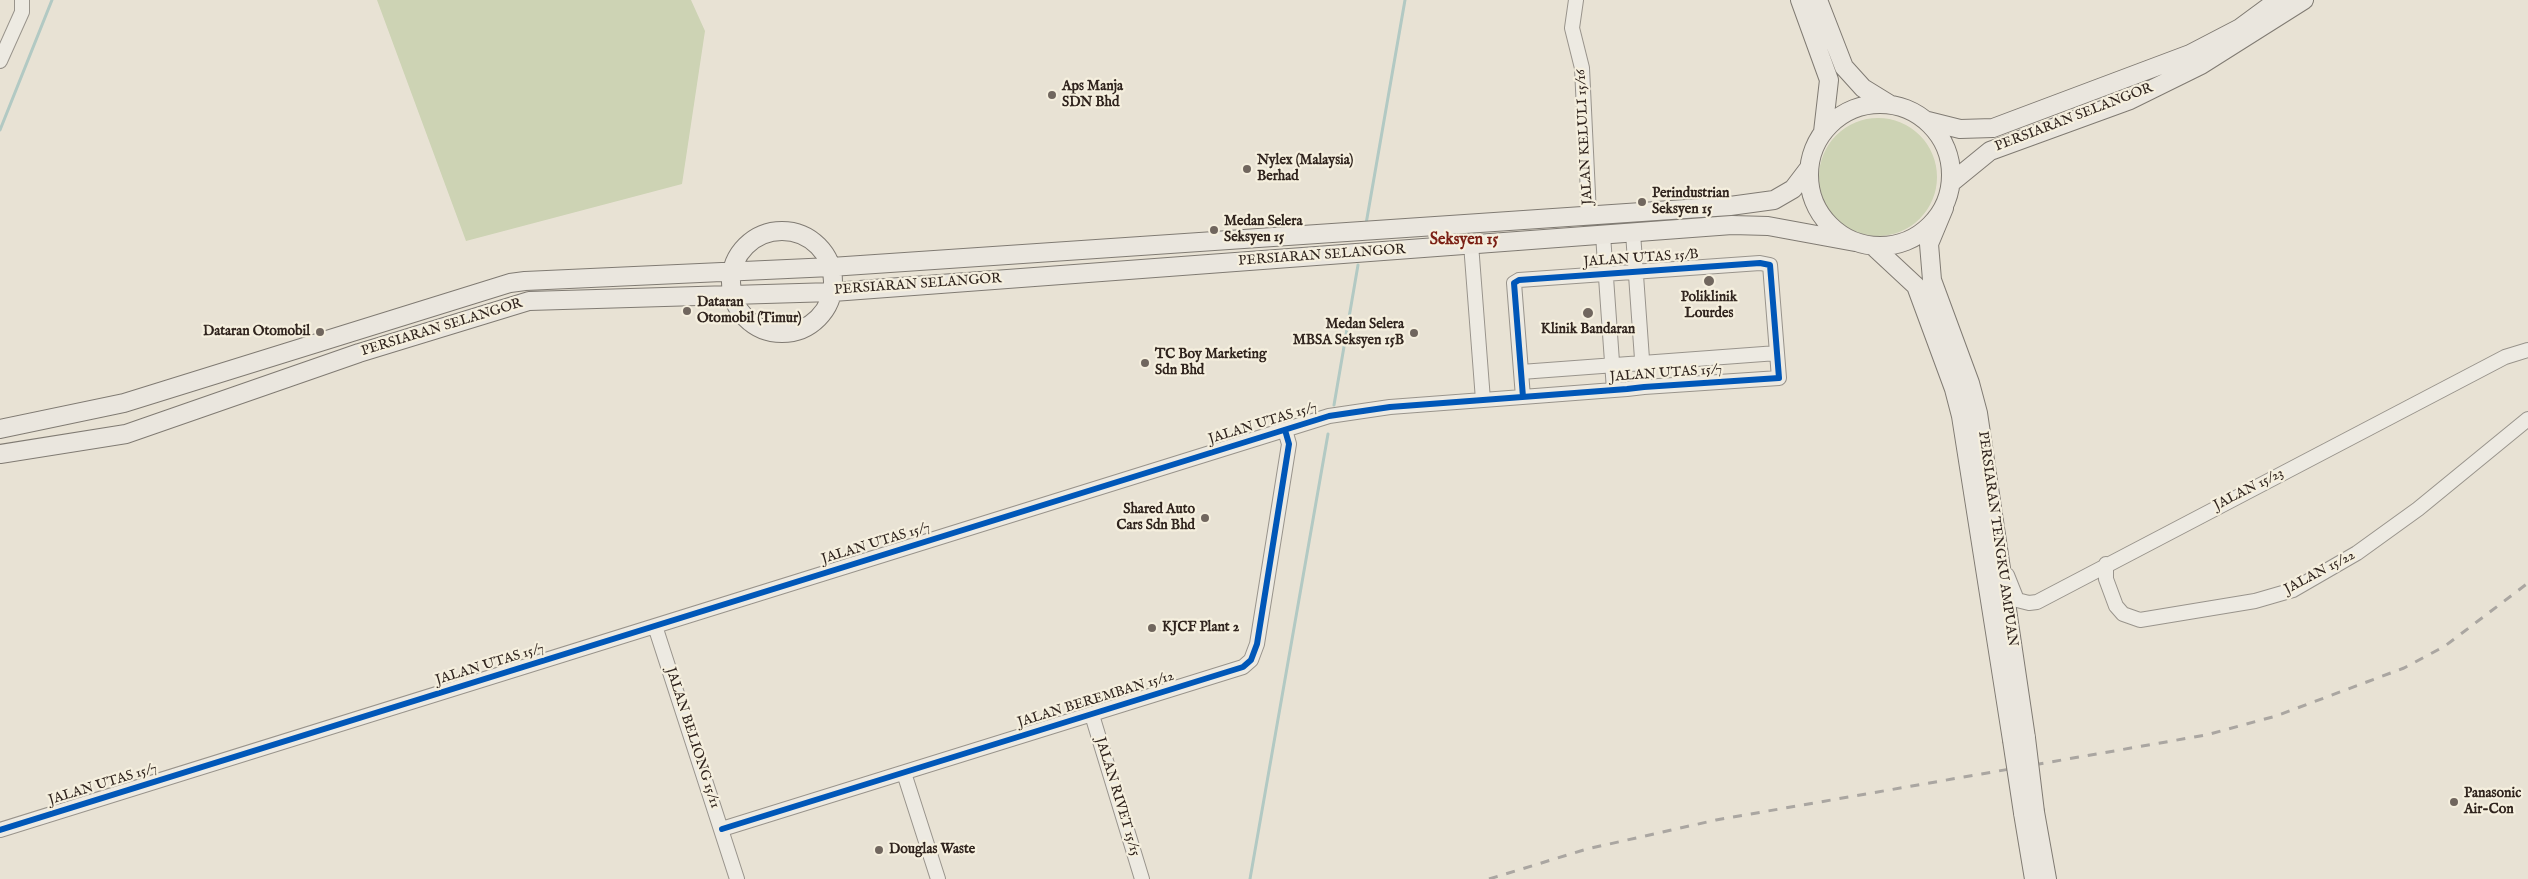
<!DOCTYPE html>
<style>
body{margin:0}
canvas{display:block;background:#e8e2d4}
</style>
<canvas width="2528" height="879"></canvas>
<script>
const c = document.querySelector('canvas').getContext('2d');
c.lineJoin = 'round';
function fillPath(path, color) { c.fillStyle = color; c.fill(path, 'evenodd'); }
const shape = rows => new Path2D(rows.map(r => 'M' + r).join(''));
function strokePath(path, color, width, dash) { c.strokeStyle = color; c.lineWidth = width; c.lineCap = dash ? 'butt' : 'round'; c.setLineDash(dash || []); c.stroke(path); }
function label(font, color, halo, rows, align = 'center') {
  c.font = font + ' "IM FELL English",serif'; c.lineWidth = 4.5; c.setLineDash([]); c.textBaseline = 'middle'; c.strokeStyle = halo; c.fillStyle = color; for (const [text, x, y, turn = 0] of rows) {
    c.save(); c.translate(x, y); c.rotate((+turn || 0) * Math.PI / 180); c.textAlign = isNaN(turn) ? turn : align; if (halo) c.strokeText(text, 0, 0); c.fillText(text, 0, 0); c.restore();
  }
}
const green = shape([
 [377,0,691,0,705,31,682,184,466,241],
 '1819 177a59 59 0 1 1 118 0a59 59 0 1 1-118 0Z'
]);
const stream = shape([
 [0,130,52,0],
 [1366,224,1405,0],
 [1334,405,1358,265],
 [1250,879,1328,434]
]);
const minor = shape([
 [1576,0,1572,28,1582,68,1589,215],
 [0,61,22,12,22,0],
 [1633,233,1644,387],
 [1603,235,1614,390],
 [1471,244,1483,400],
 [1521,372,1777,353],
 [2106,564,2106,579,2116,606,2123,614,2140,620,2255,601,2293,590,2357,553,2418,509,2528,419],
 [2007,575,2017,600,2029,603,2037,602,2505,357,2528,350],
 [655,626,737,879],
 [1092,715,1142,879],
 [904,773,938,879],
 [722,829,1243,667,1251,660,1257,644,1289,444,1285,430],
 [0,830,1329,416,1390,407,1483,400,1627,389,1644,387,1779,378,1770,265,1760,263,1519,280,1514,283,1523,397]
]);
const major = shape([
 [1800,0,1829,80,1823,132],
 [1818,0,1844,67,1863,88,1889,104],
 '1809 175a71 71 0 1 1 142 0a71 71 0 1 1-142 0Z',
 [1928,121,1960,129,1993,128,2190,54,2240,28,2278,0],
 [1952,182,1990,151,2130,100,2201,65,2304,0],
 [1944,208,1929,244,1932,280,1970,383,1978,413,2026,738],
 '731 282a51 51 0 1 1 102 0a51 51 0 1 1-102 0Z',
 [1873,246,1916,286,1954,389,1961,416,2012,740],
 [0,429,124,403,510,283,525,281,831,267,1730,206,1774,200,1793,189,1809,168],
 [0,454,126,434,359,353,529,301,833,292,1732,225,1768,226,1855,242],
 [2035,812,2047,879],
 [2023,813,2034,879]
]);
const rail = shape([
 [1489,879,1587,849,1716,820,2206,735,2276,716,2404,668,2445,646,2528,583]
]);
const majorBridge = shape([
 [2026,738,2035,812],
 [2012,740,2023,813]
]);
const cycleway = shape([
 [722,829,1243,667,1251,660,1257,644,1289,444,1285,430],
 [0,830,1329,416,1390,407,1483,400,1627,389,1644,387,1779,378,1770,265,1760,263,1519,280,1514,283,1523,397]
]);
const markers = [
 [1052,95,5,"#70665e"],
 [1247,169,5,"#70665e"],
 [1642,202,5,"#70665e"],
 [1214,230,5,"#70665e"],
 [1709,281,6,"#70665e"],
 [687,311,5,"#70665e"],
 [1588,313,6,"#70665e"],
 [320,332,5,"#70665e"],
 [1414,333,5,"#70665e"],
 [1145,363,5,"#70665e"],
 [1205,518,5,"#70665e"],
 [1152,628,5,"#70665e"],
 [2454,802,5,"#70665e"],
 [879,850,5,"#70665e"]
];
const poiNames = [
 ["Aps Manja",1062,87],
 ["SDN Bhd",1062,103],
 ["Nylex (Malaysia)",1257,161],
 ["Berhad",1257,177],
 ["Perindustrian",1652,194],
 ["Seksyen 15",1652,210],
 ["Medan Selera",1224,222],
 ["Seksyen 15",1224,238],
 ["Poliklinik",1709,298,"center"],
 ["Lourdes",1709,314,"center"],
 ["Dataran",697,303],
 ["Otomobil (Timur)",697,319],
 ["Medan Selera",1404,325,"right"],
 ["MBSA Seksyen 15B",1404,341,"right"],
 ["Klinik Bandaran",1588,330,"center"],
 ["Dataran Otomobil",310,332,"right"],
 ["TC Boy Marketing",1155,355],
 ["Sdn Bhd",1155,371],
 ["Shared Auto",1195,510,"right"],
 ["Cars Sdn Bhd",1195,526,"right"],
 ["KJCF Plant 2",1162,628],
 ["Panasonic",2464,794],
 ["Air-Con",2464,810],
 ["Douglas Waste",889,850]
];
const streetNames = [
 ["PERSIARAN SELANGOR",2074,118,-21],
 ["JALAN KELULI 15/16",1585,137,-93],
 ["PERSIARAN SELANGOR",1322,256,-4],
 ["JALAN UTAS 15/B",1641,259,-4],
 ["PERSIARAN SELANGOR",918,285,-4],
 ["PERSIARAN SELANGOR",442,328,-17],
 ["JALAN UTAS 15/7",1666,374,-4],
 ["JALAN UTAS 15/7",1263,424,-17],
 ["JALAN 15/23",2249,490,-27],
 ["PERSIARAN TENGKU AMPUAN",1997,539,82],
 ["JALAN UTAS 15/7",876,544,-17],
 ["JALAN 15/22",2320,573,-28],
 ["JALAN UTAS 15/7",490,665,-17],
 ["JALAN BEREMBAN 15/12",1096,700,-17],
 ["JALAN BELIONG 15/11",692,738,72],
 ["JALAN UTAS 15/7",103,785,-17],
 ["JALAN RIVET 15/15",1117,797,73]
];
const quarterNames = [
 ["Seksyen 15",1464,241]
];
fillPath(green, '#cdd3b4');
strokePath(stream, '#b2c9c3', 3);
strokePath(minor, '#99948c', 16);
strokePath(major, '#807b73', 20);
strokePath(minor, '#edeae2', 14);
strokePath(major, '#eae6de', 18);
strokePath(rail, '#aaa6a1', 3, [9, 9]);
strokePath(majorBridge, '#807b73', 20, []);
strokePath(majorBridge, '#eae6de', 18);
strokePath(cycleway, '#0057b8', 6);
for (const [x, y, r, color] of markers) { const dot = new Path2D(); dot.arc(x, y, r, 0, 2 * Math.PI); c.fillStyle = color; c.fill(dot); strokePath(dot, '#f5efde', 2); }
label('bold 14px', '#30241e', '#f5efde', poiNames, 'left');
label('14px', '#30241e', '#f5efde', streetNames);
label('bold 16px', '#7a1f14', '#f5efde', quarterNames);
</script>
